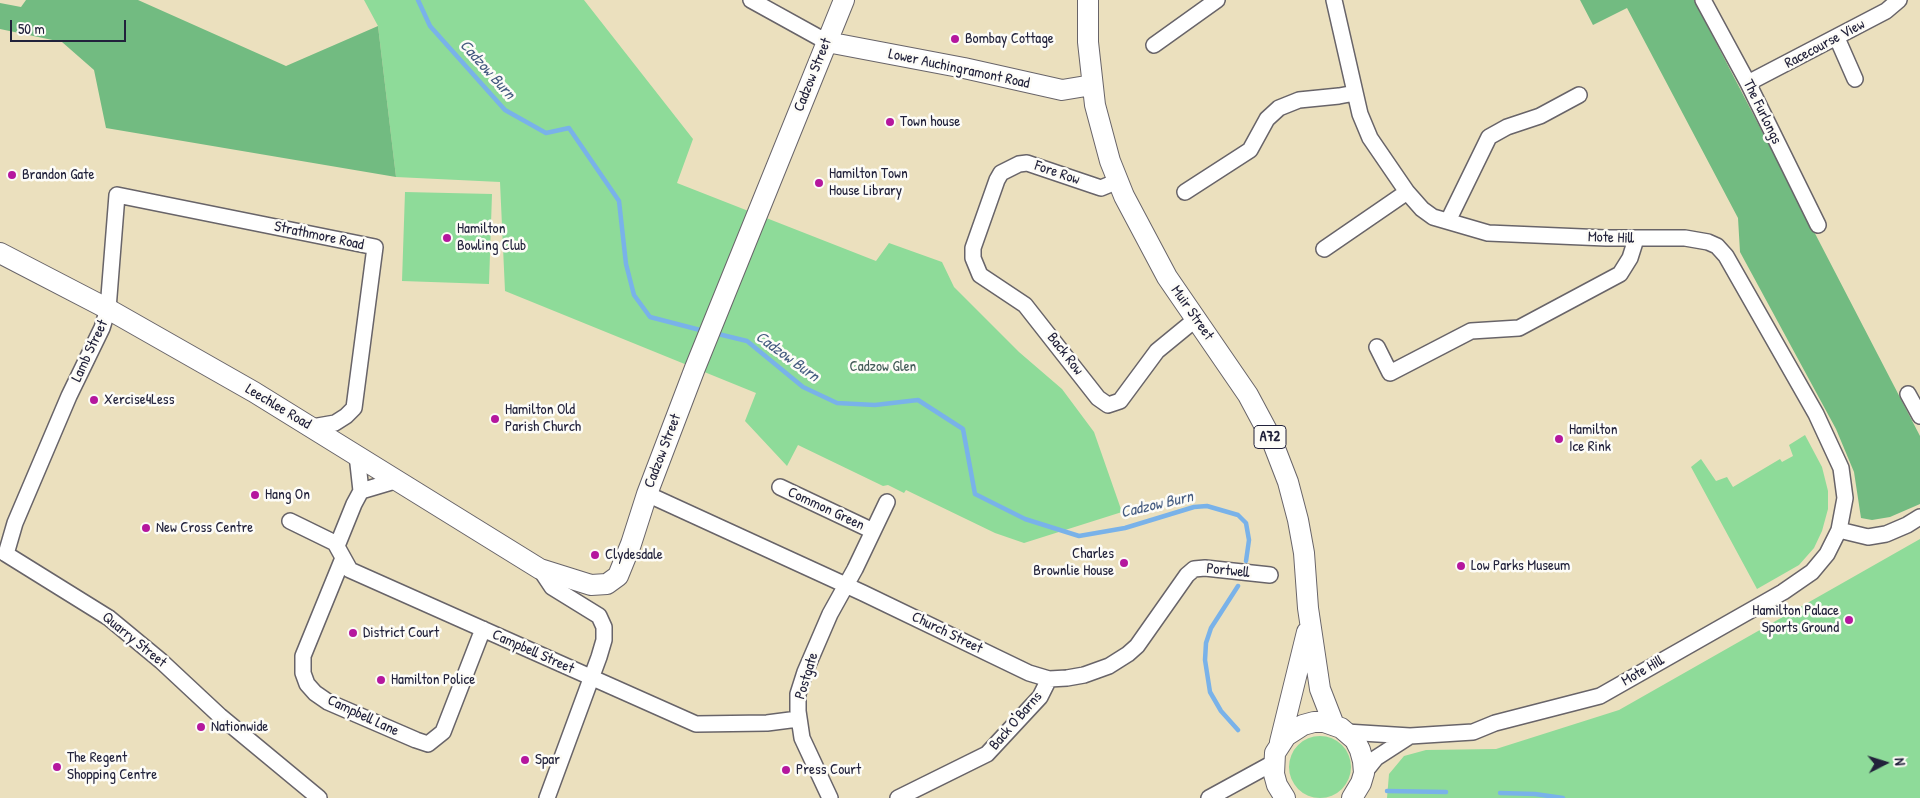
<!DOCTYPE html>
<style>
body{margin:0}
#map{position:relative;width:1920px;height:798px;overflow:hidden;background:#ebe0be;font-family:"Patrick Hand",sans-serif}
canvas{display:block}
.north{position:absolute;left:1860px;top:738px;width:50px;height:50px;-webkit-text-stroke:4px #fdfcf7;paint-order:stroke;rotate:85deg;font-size:14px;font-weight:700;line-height:20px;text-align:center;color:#22223b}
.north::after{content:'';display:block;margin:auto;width:18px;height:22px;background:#22223b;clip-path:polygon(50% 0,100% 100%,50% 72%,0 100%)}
.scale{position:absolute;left:10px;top:20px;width:116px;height:22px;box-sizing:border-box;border:2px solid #22223b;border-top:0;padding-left:6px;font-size:15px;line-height:18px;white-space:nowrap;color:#22223b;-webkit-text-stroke:4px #fdfcf7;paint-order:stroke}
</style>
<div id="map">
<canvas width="1920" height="798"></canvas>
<div class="north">N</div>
<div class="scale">50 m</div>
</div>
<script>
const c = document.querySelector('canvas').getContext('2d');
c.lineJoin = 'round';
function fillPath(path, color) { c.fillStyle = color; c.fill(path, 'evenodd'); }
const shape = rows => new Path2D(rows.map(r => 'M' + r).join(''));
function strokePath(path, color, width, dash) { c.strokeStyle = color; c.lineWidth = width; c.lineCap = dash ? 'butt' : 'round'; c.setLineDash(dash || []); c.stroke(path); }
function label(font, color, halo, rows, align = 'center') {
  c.font = font + ' "Patrick Hand",sans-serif'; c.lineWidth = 5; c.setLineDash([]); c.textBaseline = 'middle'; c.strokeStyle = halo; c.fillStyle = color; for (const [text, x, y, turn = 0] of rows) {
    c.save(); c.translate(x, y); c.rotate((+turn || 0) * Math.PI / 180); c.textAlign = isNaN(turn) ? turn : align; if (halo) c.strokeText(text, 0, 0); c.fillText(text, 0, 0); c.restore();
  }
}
const green = shape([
 [364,0,584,0,693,139,677,183,876,261,889,243,942,262,954,287,1019,352,1062,389,1094,432,1122,512,1024,543,995,533,906,490,904,493,888,485,883,486,798,445,787,466,745,421,756,393,505,291,500,182,396,177,378,26],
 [405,192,492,194,489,284,402,281],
 [1805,435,1822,467,1828,491,1828,509,1822,531,1814,548,1799,565,1757,589,1691,467,1701,459,1716,481,1727,477,1733,487,1780,459,1782,462,1793,456,1789,445],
 [1920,539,1920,798,1387,798,1389,774,1404,756,1426,750,1496,749,1619,710],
 '1289 767a31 31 0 1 1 62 0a31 31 0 1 1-62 0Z'
]);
const forest = shape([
 [26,0,138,0,286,66,378,26,396,177,106,128,94,70,62,42,0,29,0,3,21,7],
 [1580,0,1694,0,1920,436,1920,504,1890,517,1872,520,1861,518,1854,472,1836,429,1740,252,1738,218,1627,8,1593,25]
]);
const stream = shape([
 [418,0,430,26,505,110,546,133,569,128,619,201,626,264,634,295,650,317,704,331],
 [714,333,747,341,803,387,837,403,875,405,918,400,963,429,975,494,1025,519,1079,536,1125,528,1194,507,1207,506,1238,515,1246,523,1249,540,1246,561],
 [1238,586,1211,628,1206,643,1205,660,1210,692,1221,711,1238,730],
 [1387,791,1446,792],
 [1500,793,1535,794,1563,798]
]);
const minor = shape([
 [751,0,827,42],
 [1334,0,1360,114,1370,138,1407,192,1422,209,1433,217,1488,233,1606,238,1685,238,1708,242,1717,246,1726,256,1816,414,1841,468,1845,498,1839,530,1827,554,1812,572,1783,592,1600,696,1495,723,1473,732,1410,736,1346,732],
 [1703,0,1748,83,1818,225],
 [1837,38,1855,79],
 [1154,45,1217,0],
 [1748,83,1886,11,1899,0],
 [1118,181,1101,188,1027,163,1019,164,1001,173,997,180,973,248,973,258,980,275,1025,305,1098,398,1108,405,1120,401,1157,351,1196,319],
 [1185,192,1250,150,1267,119,1279,108,1299,100,1339,96,1355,93],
 [1448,221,1489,137,1507,127,1540,116,1579,95],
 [1324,249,1407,192],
 [1377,347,1390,373,1471,331,1519,328,1620,274,1630,258,1636,239],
 [1908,394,1920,416],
 [312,427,335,423,346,416,354,408,375,247,117,195,108,309,102,328,69,396,15,523,6,554,109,618,161,661,220,716,319,798],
 [780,487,873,531],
 [361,491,398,480],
 [647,494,863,593,1029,673,1049,679,1067,678,1084,675,1109,666,1128,654,1137,646,1187,575,1194,569,1205,568,1270,575],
 [290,521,335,543,350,570,696,724,767,723,798,719],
 [1839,530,1868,537,1886,534,1907,525,1920,517],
 [337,546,354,504,361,491,357,455],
 [343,558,303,656,303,673,307,684,315,693,328,702,416,740,428,744,443,732,483,629],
 [540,569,552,587,599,616,604,627,604,640,599,657,547,798],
 [1364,773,1376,758,1410,736],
 [830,798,802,738,798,711,798,694,805,672,830,614,855,569,887,502],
 [898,798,987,754,1040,697,1049,679],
 [1209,798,1273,763]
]);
const major = shape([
 [1088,0,1088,42,1095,105,1110,161,1124,196,1167,277,1248,395,1271,438,1288,482,1298,520,1304,553,1308,608,1320,689,1334,725],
 [827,42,964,68,1062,90,1092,85],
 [0,253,108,309,254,392,540,569,591,585,607,584,618,576,631,544,647,494,695,368,844,0],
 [1280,742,1307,632],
 [1285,798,1277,785,1274,774,1275,753,1286,736,1303,725,1314,722,1324,722,1341,728,1355,740,1360,750,1363,761,1364,773,1361,783,1352,798]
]);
const markers = [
 [955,39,5,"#b5179e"],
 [890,122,5,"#b5179e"],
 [12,175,5,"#b5179e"],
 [819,183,5,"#b5179e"],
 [447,238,5,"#b5179e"],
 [94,400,5,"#b5179e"],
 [495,419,5,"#b5179e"],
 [1559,439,5,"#b5179e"],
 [255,495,5,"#b5179e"],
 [146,528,5,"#b5179e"],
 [595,555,5,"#b5179e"],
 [1124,563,5,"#b5179e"],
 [1461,566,5,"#b5179e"],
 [1849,620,5,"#b5179e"],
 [353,633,5,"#b5179e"],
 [381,680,5,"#b5179e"],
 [201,727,5,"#b5179e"],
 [525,760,5,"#b5179e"],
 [57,767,5,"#b5179e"],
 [786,770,5,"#b5179e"]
];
const shields = [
 [1270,437,32]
];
const shieldNames = [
 ["A72",1270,437]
];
const poiNames = [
 ["Bombay Cottage",965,39],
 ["Town house",900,122],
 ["Hamilton Town",829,174],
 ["House Library",829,191],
 ["Brandon Gate",22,175],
 ["Hamilton",457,229],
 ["Bowling Club",457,246],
 ["Xercise4Less",104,400],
 ["Hamilton Old",505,410],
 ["Parish Church",505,427],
 ["Hamilton",1569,430],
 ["Ice Rink",1569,447],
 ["Hang On",265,495],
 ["New Cross Centre",156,528],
 ["Charles",1114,554,"right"],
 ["Brownlie House",1114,571,"right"],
 ["Clydesdale",605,555],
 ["Low Parks Museum",1471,566],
 ["Hamilton Palace",1839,611,"right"],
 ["Sports Ground",1839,628,"right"],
 ["District Court",363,633],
 ["Hamilton Police",391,680],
 ["Nationwide",211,727],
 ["The Regent",67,758],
 ["Shopping Centre",67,775],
 ["Spar",535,760],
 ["Press Court",796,770]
];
const streetNames = [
 ["Racecourse View",1825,44,-28],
 ["Lower Auchingramont Road",959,69,12],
 ["Cadzow Street",813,75,-68],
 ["The Furlongs",1762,112,64],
 ["Fore Row",1057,173,19],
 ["Strathmore Road",319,236,12],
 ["Mote Hill",1611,238,2],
 ["Muir Street",1192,313,55],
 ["Lamb Street",90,351,-65],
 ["Back Row",1065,354,52],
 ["Leechlee Road",278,407,31],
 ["Cadzow Street",663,451,-69],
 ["Common Green",826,509,25],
 ["Portwell",1228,571,6],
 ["Church Street",947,633,26],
 ["Quarry Street",134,640,39],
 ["Campbell Street",533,652,24],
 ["Mote Hill",1643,671,-30],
 ["Postgate",807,676,-73],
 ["Campbell Lane",363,716,25],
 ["Back O'Barns",1016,721,-49]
];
const parkNames = [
 ["Cadzow Glen",883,367]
];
const waterNames = [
 ["Cadzow Burn",487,70,48],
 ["Cadzow Burn",787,357,36],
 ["Cadzow Burn",1157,505,-13]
];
fillPath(green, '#8edb99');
fillPath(forest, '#72bb81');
strokePath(stream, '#79b2e9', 4.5);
strokePath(minor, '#686469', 18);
strokePath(major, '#686469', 22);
strokePath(minor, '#fff', 15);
strokePath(major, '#fff', 20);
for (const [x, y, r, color] of markers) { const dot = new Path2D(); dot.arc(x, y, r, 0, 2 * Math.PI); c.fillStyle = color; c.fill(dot); strokePath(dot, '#fdfcf7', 2); }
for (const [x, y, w] of shields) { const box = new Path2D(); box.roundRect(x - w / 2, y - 11.5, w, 23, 4); c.fillStyle = '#fdfcf7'; c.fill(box); strokePath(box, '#22223b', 1); }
label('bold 14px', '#22223b', null, shieldNames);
label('15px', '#22223b', '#fdfcf7', poiNames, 'left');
label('15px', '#22223b', '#fdfcf7', streetNames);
label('15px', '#425a57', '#fdfcf7', parkNames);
label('italic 16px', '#455c81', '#fdfcf7', waterNames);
</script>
